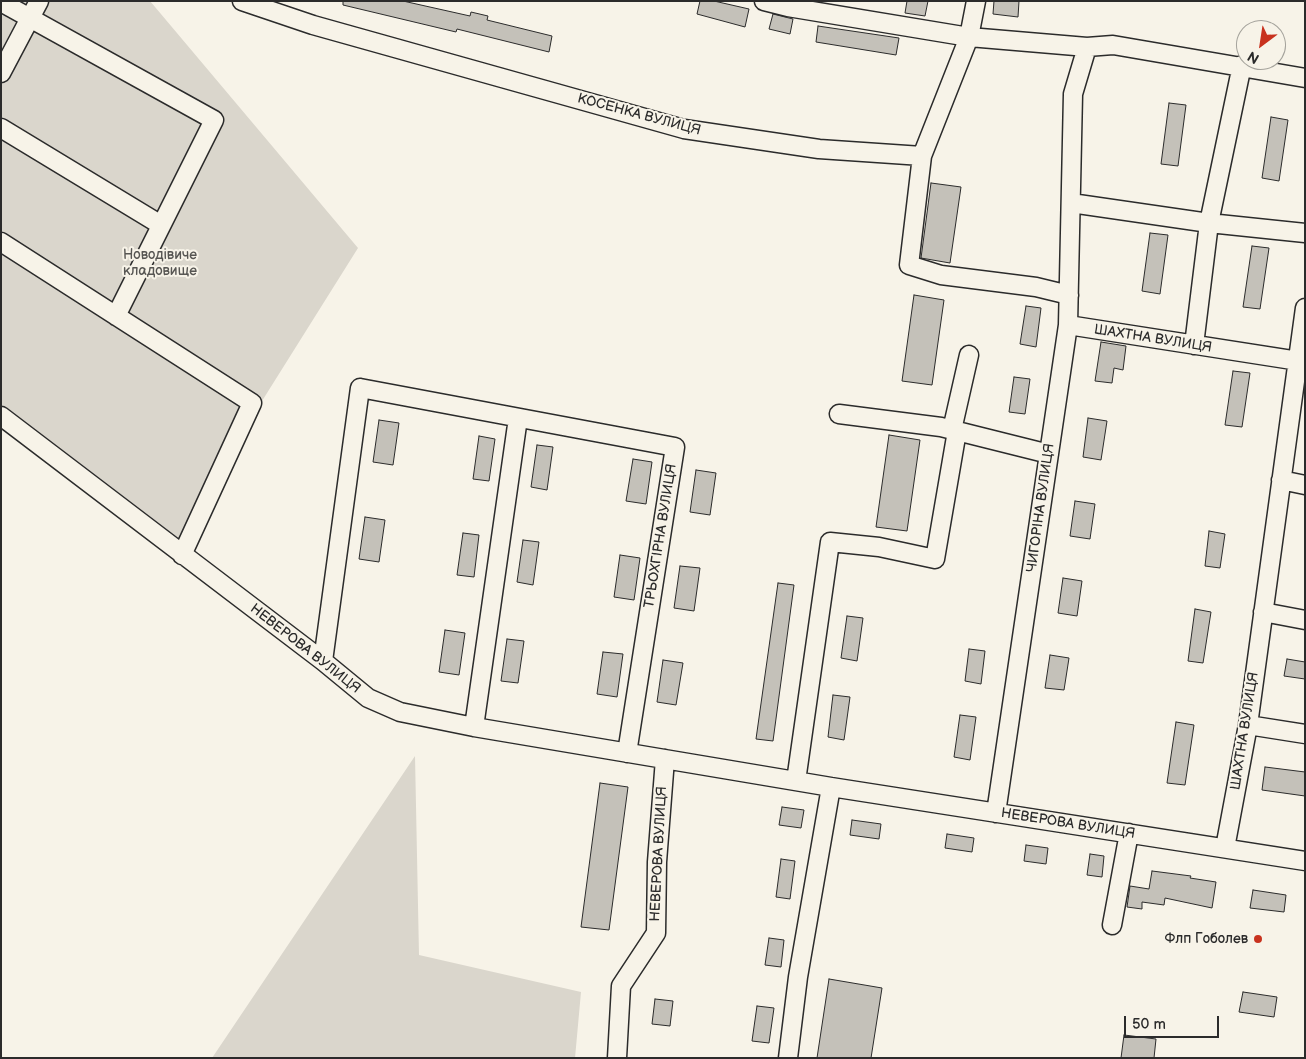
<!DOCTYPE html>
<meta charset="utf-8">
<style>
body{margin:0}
#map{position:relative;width:1306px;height:1059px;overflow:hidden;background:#f7f3e8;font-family:"Balsamiq Sans",sans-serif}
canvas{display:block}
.frame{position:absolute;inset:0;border:2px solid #2b2b2b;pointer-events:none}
.north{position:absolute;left:1236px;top:20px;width:50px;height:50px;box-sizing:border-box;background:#f7f3e8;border:1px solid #a5a39c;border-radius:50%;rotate:211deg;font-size:14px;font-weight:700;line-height:20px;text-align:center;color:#2b2b2b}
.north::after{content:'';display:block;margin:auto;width:18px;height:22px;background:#c8321e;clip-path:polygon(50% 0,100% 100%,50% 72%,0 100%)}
.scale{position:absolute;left:1124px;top:1016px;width:95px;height:22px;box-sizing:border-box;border:2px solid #2b2b2b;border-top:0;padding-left:6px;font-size:15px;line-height:18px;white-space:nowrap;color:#2b2b2b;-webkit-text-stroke:4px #f7f3e8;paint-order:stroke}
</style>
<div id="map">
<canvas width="1306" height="1059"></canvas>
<div class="frame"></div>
<div class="north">N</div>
<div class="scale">50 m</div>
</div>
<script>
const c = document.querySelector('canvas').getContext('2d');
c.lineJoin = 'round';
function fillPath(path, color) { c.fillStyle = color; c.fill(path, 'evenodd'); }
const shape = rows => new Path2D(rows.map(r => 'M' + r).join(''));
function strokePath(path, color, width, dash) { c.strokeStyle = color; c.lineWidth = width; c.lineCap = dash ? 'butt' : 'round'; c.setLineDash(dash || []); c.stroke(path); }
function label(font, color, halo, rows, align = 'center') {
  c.font = font + ' "Balsamiq Sans",sans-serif'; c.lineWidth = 4; c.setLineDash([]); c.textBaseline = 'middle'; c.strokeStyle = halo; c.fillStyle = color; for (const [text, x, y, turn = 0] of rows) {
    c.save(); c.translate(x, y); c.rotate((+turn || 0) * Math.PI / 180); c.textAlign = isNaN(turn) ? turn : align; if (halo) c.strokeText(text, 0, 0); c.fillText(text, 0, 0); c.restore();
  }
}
const green = shape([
 [1,1,150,1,358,248,262,401,179,545,1,409],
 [415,756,419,955,581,992,575,1058,212,1058]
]);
const building = shape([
 [343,1,403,1,470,16,471,12,488,16,487,20,552,36,549,52,457,29,456,32,343,5,343,1],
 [700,1,714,1,749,9,745,27,697,14,700,1],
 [907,1,928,1,925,16,905,13,907,1],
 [994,1,1019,1,1018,17,993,14,994,1],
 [773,14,793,19,790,34,769,29,773,14],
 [818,26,899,38,896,55,816,42,818,26],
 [1169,103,1186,105,1178,166,1161,164,1169,103],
 [1271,117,1288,120,1279,181,1262,178,1271,117],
 [931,183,961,187,950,263,921,258,931,183],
 [1150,233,1168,235,1160,294,1142,291,1150,233],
 [1252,246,1269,248,1260,309,1243,307,1252,246],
 [914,295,944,300,932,385,902,381,914,295],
 [1026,306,1041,308,1036,347,1020,344,1026,306],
 [1101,342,1126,346,1123,370,1114,368,1112,383,1095,381,1101,342],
 [1233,371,1250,373,1242,427,1225,425,1233,371],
 [1014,377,1030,379,1025,414,1009,412,1014,377],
 [1088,418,1107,421,1101,460,1083,457,1088,418],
 [379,420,399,423,393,465,373,462,379,420],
 [889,435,920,440,907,531,876,527,889,435],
 [479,436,495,439,489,481,473,479,479,436],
 [537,445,553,447,547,490,531,487,537,445],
 [633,459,652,462,646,504,626,501,633,459],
 [696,470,716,473,710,515,690,512,696,470],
 [1075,501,1095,504,1090,539,1070,536,1075,501],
 [365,517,385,520,379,562,359,559,365,517],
 [1209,531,1225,534,1220,568,1205,566,1209,531],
 [463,533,479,535,474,577,457,575,463,533],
 [523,540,539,542,533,585,517,582,523,540],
 [620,555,640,558,634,600,614,597,620,555],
 [680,566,700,568,694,611,674,608,680,566],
 [1063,578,1082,581,1077,616,1058,613,1063,578],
 [778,583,794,585,773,741,756,739,778,583],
 [1195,609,1211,612,1203,663,1188,661,1195,609],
 [847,616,863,618,857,661,841,658,847,616],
 [445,630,465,633,459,675,439,672,445,630],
 [507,639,524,641,518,683,501,681,507,639],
 [969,649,985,651,981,684,965,681,969,649],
 [603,652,623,654,617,697,597,694,603,652],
 [1050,655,1069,658,1064,690,1045,688,1050,655],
 [1287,659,1305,662,1305,679,1284,676,1287,659],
 [663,660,683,663,676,705,657,702,663,660],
 [833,695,850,697,844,740,828,737,833,695],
 [960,715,976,717,970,760,954,757,960,715],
 [1176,722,1194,725,1185,785,1167,783,1176,722],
 [1265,767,1305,772,1305,796,1262,790,1265,767],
 [600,783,628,787,609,930,581,927,600,783],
 [782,807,804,810,801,828,779,825,782,807],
 [852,820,881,824,879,839,850,835,852,820],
 [947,834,974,838,972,852,945,848,947,834],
 [1026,845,1048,848,1046,864,1024,861,1026,845],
 [1090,854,1104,856,1102,877,1087,875,1090,854],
 [781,859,795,861,790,899,776,897,781,859],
 [1152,871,1191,876,1190,878,1216,882,1212,908,1165,898,1164,905,1142,902,1142,909,1127,907,1130,886,1149,889,1152,871],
 [1253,890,1286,895,1284,912,1250,908,1253,890],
 [769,938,784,940,781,967,765,965,769,938],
 [829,979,882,988,871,1058,817,1058,829,979],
 [1243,992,1277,997,1274,1017,1239,1012,1243,992],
 [655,999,673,1001,670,1026,652,1024,655,999],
 [757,1006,774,1008,769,1043,752,1041,757,1006],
 [1124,1035,1156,1039,1154,1058,1121,1058,1124,1035]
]);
const minor = shape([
 [242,1,313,25,684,129,819,149,922,156,969,37,976,1],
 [764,1,788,7,969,37,1087,47,1113,45,1305,78],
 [1,2,214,120,116,316],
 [1,73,39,1],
 [1,128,161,225],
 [922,156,909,265,941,275,1036,287,1069,295],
 [1071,203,1209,223,1305,233],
 [1,242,252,403,182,555],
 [1068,325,1305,362],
 [1194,345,1209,223,1242,65],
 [839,414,941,427,1049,454],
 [1,416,323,661,368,698,400,712,474,727,831,787,1305,861],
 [952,430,969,355],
 [1281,480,1305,485],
 [1263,612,1305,620],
 [323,661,360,388,675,447,627,753],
 [1248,725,1305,734],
 [474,727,518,418],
 [796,781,830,542,879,547,935,559,957,431],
 [996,813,1068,325,1073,94,1087,47],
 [1225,848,1248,725,1305,308],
 [1112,925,1129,833],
 [617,1058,621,986,656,933,657,862,665,759],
 [788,1058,798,977,831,787]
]);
const markers = [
 [1258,939,5,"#c8321e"]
];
const streetNames = [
 ["КОСЕНКА ВУЛИЦЯ",639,115,15],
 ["ШАХТНА ВУЛИЦЯ",1153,339,9],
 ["ЧИГОРІНА ВУЛИЦЯ",1041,508,-82],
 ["ТРЬОХГІРНА ВУЛИЦЯ",661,536,-81],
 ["НЕВЕРОВА ВУЛИЦЯ",305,649,38],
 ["ШАХТНА ВУЛИЦЯ",1245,731,-81],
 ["НЕВЕРОВА ВУЛИЦЯ",1068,824,9],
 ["НЕВЕРОВА ВУЛИЦЯ",659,854,-87]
];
const parkNames = [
 ["Новодівиче",160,255],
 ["кладовище",160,271]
];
const poiNames = [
 ["Флп Гоболев",1248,939]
];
fillPath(green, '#dad6cc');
fillPath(building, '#c4c1b9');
strokePath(building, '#2b2b2b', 1);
strokePath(minor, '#2b2b2b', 21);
strokePath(minor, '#f7f3e8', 18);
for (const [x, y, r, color] of markers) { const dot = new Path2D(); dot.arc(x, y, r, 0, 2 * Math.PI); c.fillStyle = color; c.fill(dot); strokePath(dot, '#f7f3e8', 2); }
label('14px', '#2b2b2b', '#f7f3e8', streetNames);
label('14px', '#575653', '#f7f3e8', parkNames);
label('14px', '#2b2b2b', '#f7f3e8', poiNames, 'right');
</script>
